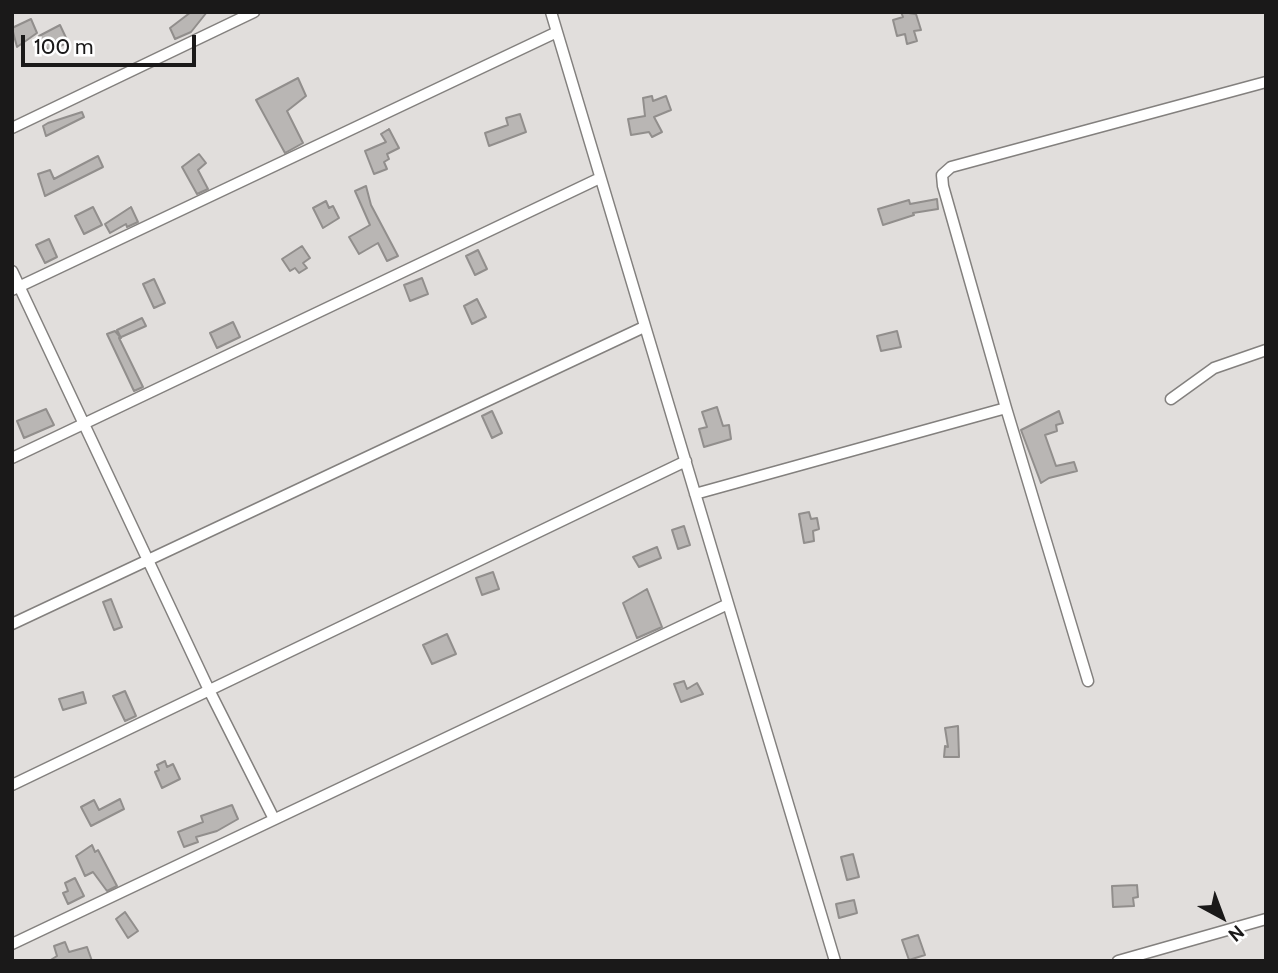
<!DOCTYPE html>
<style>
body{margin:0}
#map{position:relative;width:1278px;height:973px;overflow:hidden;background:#e1dedc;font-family:Cabin,sans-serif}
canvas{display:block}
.frame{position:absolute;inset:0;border:14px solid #1a1919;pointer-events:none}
.north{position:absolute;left:1187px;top:882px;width:70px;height:70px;-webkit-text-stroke:5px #fff;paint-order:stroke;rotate:139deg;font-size:19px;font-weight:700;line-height:28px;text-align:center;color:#1a1919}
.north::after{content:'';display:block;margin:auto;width:24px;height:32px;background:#1a1919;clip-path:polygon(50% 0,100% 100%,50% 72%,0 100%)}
.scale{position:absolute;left:21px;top:35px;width:175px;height:32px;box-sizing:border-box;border:4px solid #1a1919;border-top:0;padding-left:9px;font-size:21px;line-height:24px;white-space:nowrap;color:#1a1919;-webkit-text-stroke:5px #fff;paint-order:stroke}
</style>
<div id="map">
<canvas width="1278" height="973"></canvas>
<div class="frame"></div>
<div class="north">N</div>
<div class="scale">100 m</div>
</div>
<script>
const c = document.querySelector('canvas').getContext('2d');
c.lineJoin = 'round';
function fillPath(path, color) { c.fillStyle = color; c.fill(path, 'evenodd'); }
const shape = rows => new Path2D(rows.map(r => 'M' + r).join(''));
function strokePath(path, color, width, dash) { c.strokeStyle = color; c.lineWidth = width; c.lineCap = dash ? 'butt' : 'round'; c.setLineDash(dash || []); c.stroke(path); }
const building = shape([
 [191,12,207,12,191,32,175,39,170,28,191,12],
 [901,12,916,14,921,30,914,31,917,41,907,44,905,34,897,36,893,20,903,17,901,12],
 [31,19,37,33,17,47,12,28,31,19],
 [60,25,68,42,49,52,39,36,60,25],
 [298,78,306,96,287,111,303,143,285,153,256,100,298,78],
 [652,96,653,101,666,96,671,110,654,117,662,132,652,137,649,132,631,135,628,119,645,116,643,98,652,96],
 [82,112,84,117,46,136,43,126,48,123,82,112],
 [520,114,526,132,489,146,485,133,508,125,506,118,520,114],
 [389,129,399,148,387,154,389,159,384,162,387,169,374,174,365,151,386,142,381,134,389,129],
 [199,154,206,163,198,170,208,189,197,194,182,167,199,154],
 [98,156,103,167,45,196,38,174,50,170,54,179,98,156],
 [366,186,371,205,398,256,387,261,378,243,359,254,349,237,370,225,355,191,366,186],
 [937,199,938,209,913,213,914,215,883,225,878,209,909,200,910,204,937,199],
 [326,201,329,208,333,206,339,218,323,228,313,208,326,201],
 [93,207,102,225,84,234,75,216,93,207],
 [131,207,138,222,127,227,126,224,110,233,105,224,131,207],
 [49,239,57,257,45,263,36,245,49,239],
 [302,246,310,258,303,263,307,268,299,273,295,268,290,271,282,259,302,246],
 [478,250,487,269,475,275,466,256,478,250],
 [422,278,428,294,410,301,404,285,422,278],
 [154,279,165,303,154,308,143,284,154,279],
 [477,299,486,317,472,324,464,306,477,299],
 [142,318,146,326,119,338,143,387,134,391,107,334,115,331,121,338,117,330,142,318],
 [233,322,240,337,217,348,210,333,233,322],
 [897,331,901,347,881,351,877,336,897,331],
 [717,407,723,426,729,425,731,439,704,447,699,429,707,427,702,412,717,407],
 [46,409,54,425,24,438,17,421,46,409],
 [492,411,502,433,492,438,482,416,492,411],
 [1059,411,1063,423,1056,425,1057,431,1045,435,1056,466,1074,462,1077,471,1049,478,1041,483,1021,430,1059,411],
 [809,512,811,519,817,518,819,529,813,531,814,541,804,543,799,514,809,512],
 [684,526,690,545,678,549,672,530,684,526],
 [657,547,661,558,639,567,633,557,657,547],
 [493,572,499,589,482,595,476,578,493,572],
 [647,589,662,627,637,638,623,603,647,589],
 [111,599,122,627,114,630,103,602,111,599],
 [447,634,456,654,432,664,423,645,447,634],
 [684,681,687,689,697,683,703,694,681,702,674,684,684,681],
 [125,691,136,716,125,721,113,696,125,691],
 [83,692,86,703,63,710,59,699,83,692],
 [958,726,959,757,944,757,945,746,948,747,945,728,958,726],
 [165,761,167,767,173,764,180,779,162,788,155,772,159,770,157,765,165,761],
 [120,799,124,809,91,826,81,807,94,800,99,810,120,799],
 [232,805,238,819,217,831,196,837,198,842,184,847,178,832,203,822,201,816,232,805],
 [92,845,95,852,98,850,117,886,107,891,93,872,85,876,76,856,92,845],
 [853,854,859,877,847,880,841,857,853,854],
 [75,878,84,896,68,904,63,893,68,891,65,883,75,878],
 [1137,885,1138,897,1133,898,1134,906,1113,907,1112,886,1137,885],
 [854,900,857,913,839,918,836,904,854,900],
 [125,912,138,931,128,938,116,919,125,912],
 [918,935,925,955,909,960,902,940,918,935],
 [65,942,69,952,87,947,92,961,49,961,57,956,54,946,65,942]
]);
const minor = shape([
 [551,12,835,961],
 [12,128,254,12],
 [12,271,209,690,274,819],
 [12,290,557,32],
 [1171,399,1214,368,1266,350],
 [12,458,600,178],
 [695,494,1006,408],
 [12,624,644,327],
 [1088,681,1006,408,943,186,942,175,951,167,1266,82],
 [12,785,686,461],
 [12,944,728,604],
 [1118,961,1266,919]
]);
fillPath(building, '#b9b6b4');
strokePath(building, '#918e8c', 2);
strokePath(minor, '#83807e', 13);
strokePath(minor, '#fff', 10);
</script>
